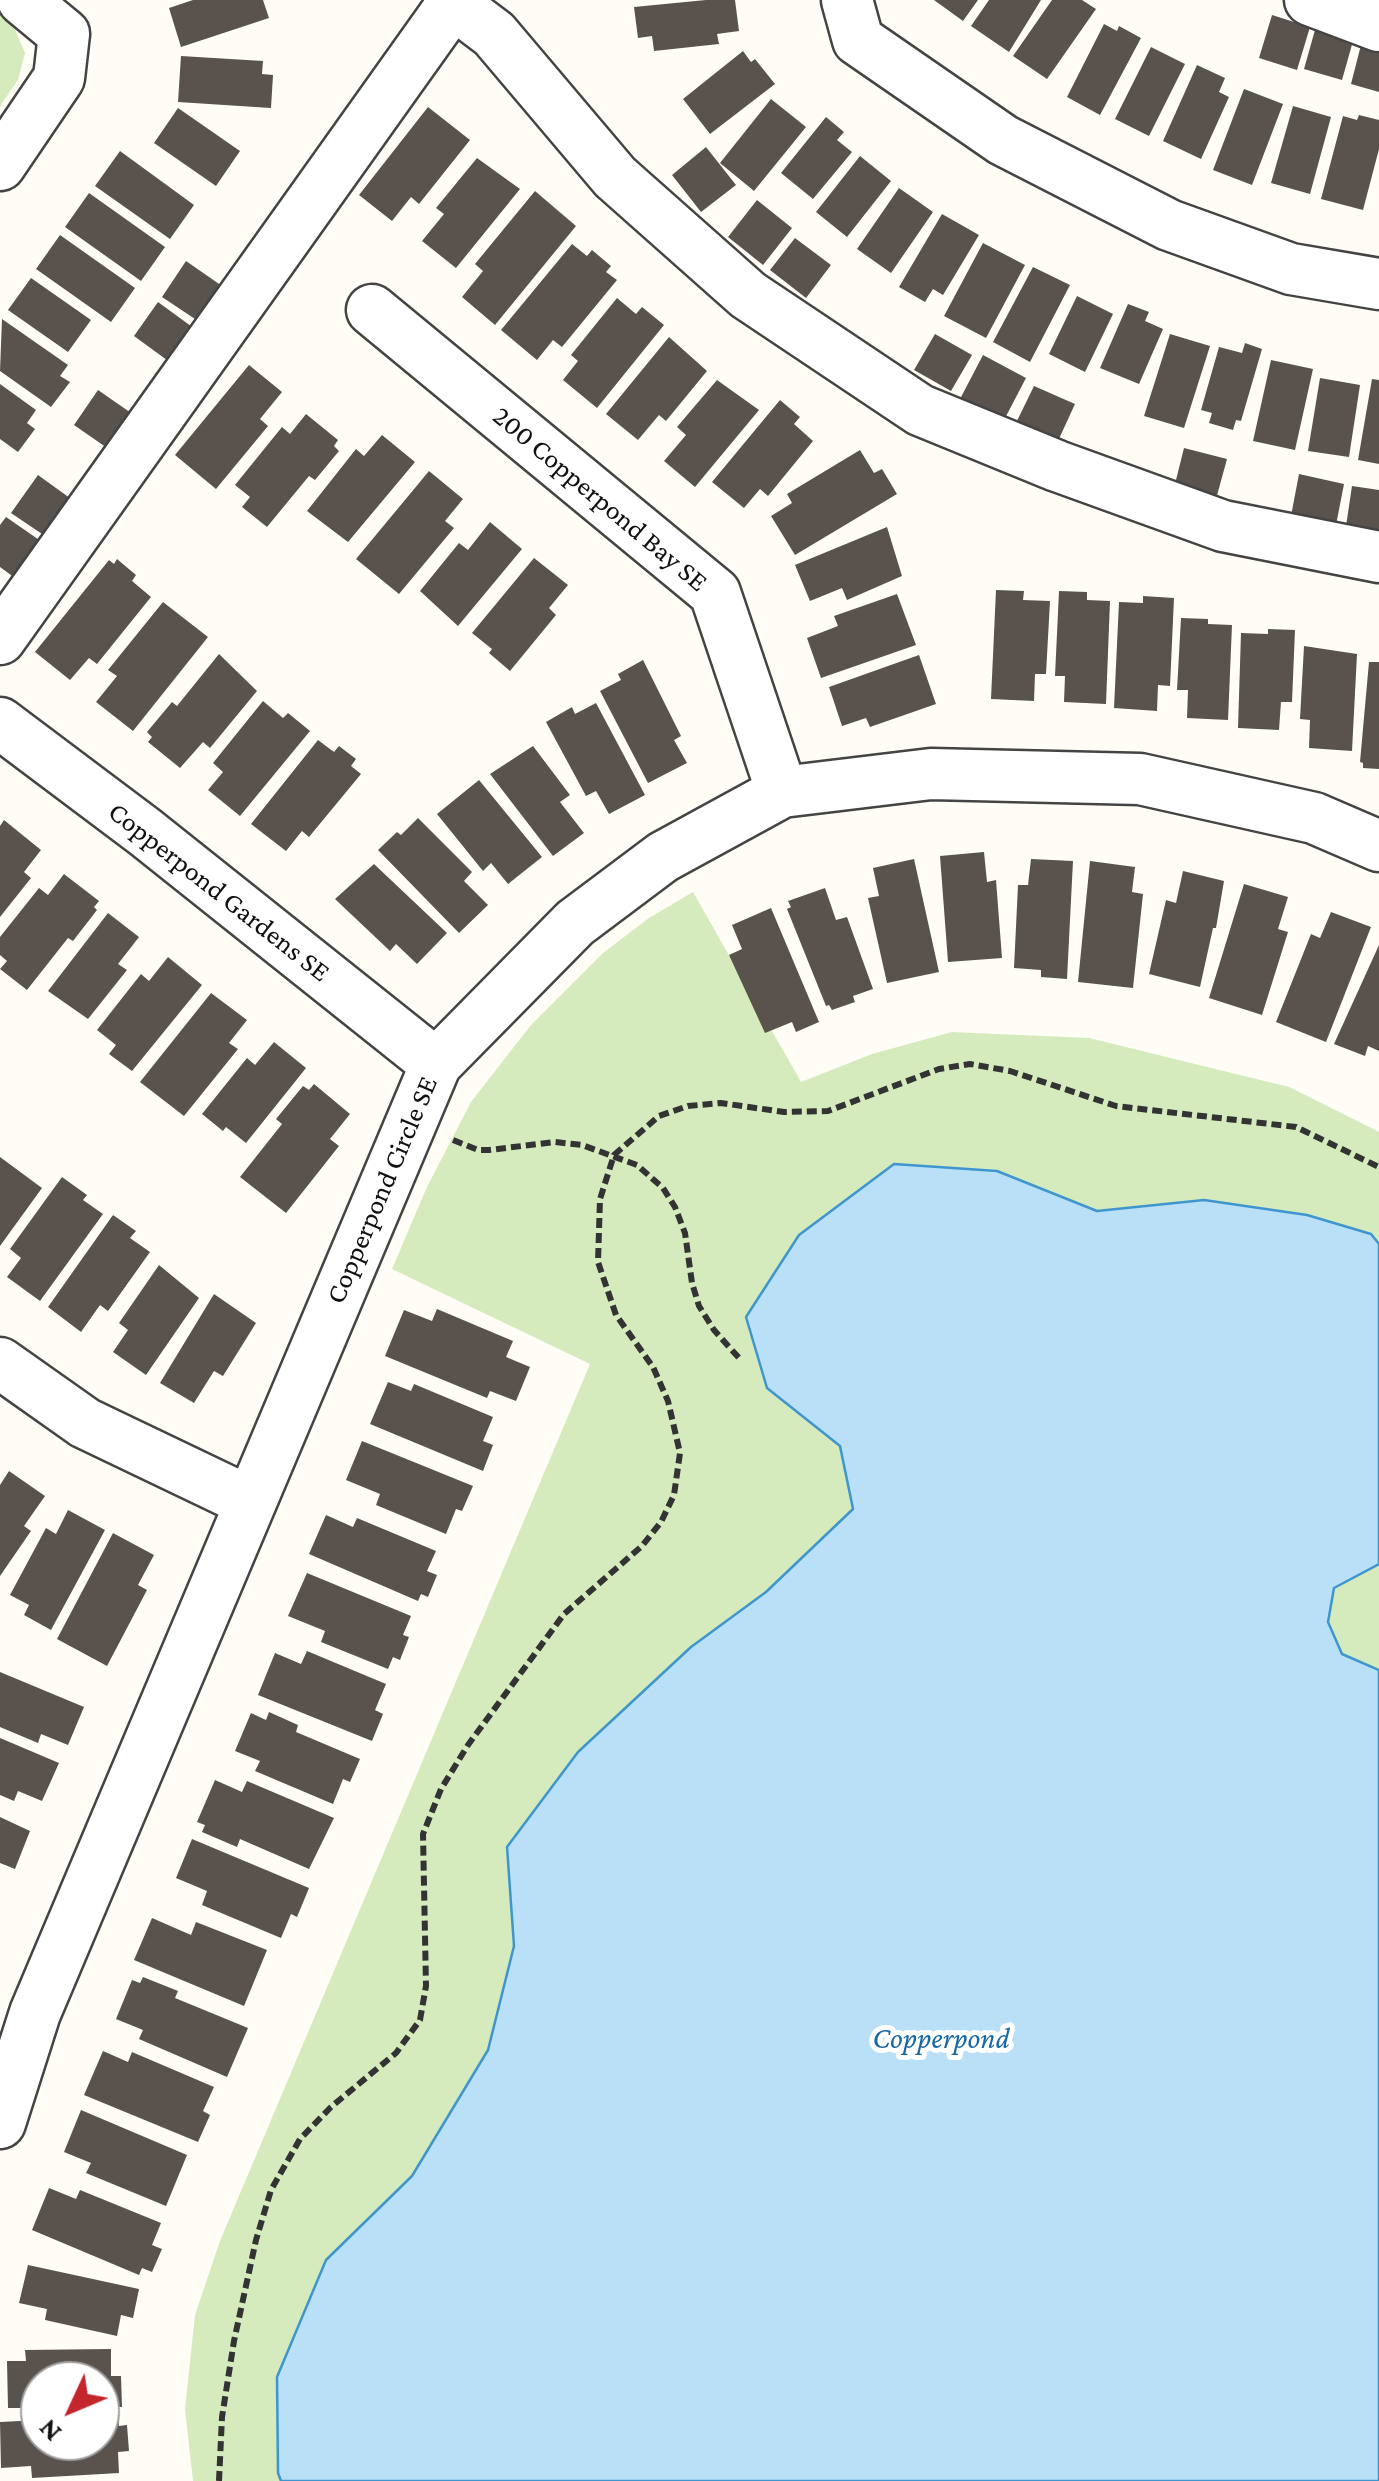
<!DOCTYPE html>
<style>
body{margin:0}
#map{position:relative;width:1379px;height:2481px;overflow:hidden;background:#fffdf5;font-family:"Crimson Pro",serif}
canvas{display:block}
.north{position:absolute;left:20px;top:2361px;width:100px;height:100px;box-sizing:border-box;background:#fff;border:2px solid #a0a0a0;border-radius:50%;rotate:226deg;font-size:28px;font-weight:700;line-height:40px;text-align:center;color:#111}
.north::after{content:'';display:block;margin:auto;width:35px;height:45px;background:#c4262e;clip-path:polygon(50% 0,100% 100%,50% 72%,0 100%)}
</style>
<div id="map">
<canvas width="1379" height="2481"></canvas>
<div class="north">N</div>
</div>
<script>
const c = document.querySelector('canvas').getContext('2d');
c.lineJoin = 'round';
function fillPath(path, color) { c.fillStyle = color; c.fill(path, 'evenodd'); }
const shape = rows => new Path2D(rows.map(r => 'M' + r).join(''));
function strokePath(path, color, width, dash) { c.strokeStyle = color; c.lineWidth = width; c.lineCap = dash ? 'butt' : 'round'; c.setLineDash(dash || []); c.stroke(path); }
function label(font, color, halo, rows, align = 'center') {
  c.font = font + ' "Crimson Pro",serif'; c.lineWidth = 10; c.setLineDash([]); c.textBaseline = 'middle'; c.strokeStyle = halo; c.fillStyle = color; for (const [text, x, y, turn = 0] of rows) {
    c.save(); c.translate(x, y); c.rotate((+turn || 0) * Math.PI / 180); c.textAlign = isNaN(turn) ? turn : align; if (halo) c.strokeText(text, 0, 0); c.fillText(text, 0, 0); c.restore();
  }
}
const green = shape([
 [0,10,10,18,25,53,18,80,0,106],
 [693,892,801,1082,872,1054,952,1032,1089,1038,1289,1087,1379,1132,1379,2481,193,2481,185,2409,195,2315,220,2241,590,1364,392,1269,427,1187,471,1102,531,1025,603,953,649,918]
]);
const water = shape([
 [894,1164,997,1171,1097,1211,1204,1200,1307,1215,1371,1234,1379,1244,1379,1564,1334,1588,1328,1622,1342,1654,1379,1670,1379,2481,281,2481,278,2473,277,2377,326,2260,412,2176,488,2050,514,1946,507,1847,578,1752,691,1647,766,1592,853,1509,840,1446,767,1388,746,1317,799,1235,894,1164]
]);
const building = shape([
 [193,0,263,0,269,18,181,47,169,8],
 [706,0,735,0,739,31,717,34,719,44,654,51,652,36,638,38,634,7],
 [934,0,978,0,963,21],
 [989,0,1041,0,1009,52,971,26],
 [1052,0,1082,0,1096,9,1047,79,1013,56],
 [1272,15,1310,27,1297,70,1259,58],
 [1104,24,1117,31,1119,26,1141,38,1100,115,1067,97],
 [1315,30,1353,41,1342,80,1304,69],
 [1362,41,1379,45,1379,92,1351,84],
 [1151,47,1185,64,1149,136,1115,119],
 [743,51,751,62,755,59,775,84,710,134,683,99],
 [181,56,263,61,262,74,273,75,271,108,178,102],
 [1197,65,1225,78,1219,92,1229,97,1201,159,1163,141],
 [1244,89,1283,104,1252,185,1213,170],
 [771,99,806,127,754,191,720,163],
 [1293,106,1331,117,1310,194,1271,183],
 [428,107,470,140,419,204,411,197,392,221,359,195],
 [178,108,240,151,216,186,154,143],
 [1359,115,1379,120,1379,149,1363,210,1321,199,1343,116,1357,120],
 [826,117,844,132,837,140,852,152,813,199,781,173],
 [706,147,736,185,701,212,672,175],
 [120,151,194,205,170,239,95,186],
 [860,156,891,181,847,237,816,212],
 [477,158,520,189,456,268,422,241,444,214,436,208],
 [899,188,933,212,891,273,857,249],
 [535,191,576,226,495,325,462,297,483,271,475,264],
 [89,193,165,247,141,281,65,227],
 [757,200,792,228,763,265,728,237],
 [942,214,979,235,943,295,933,289,925,302,899,287],
 [60,235,135,288,111,322,36,269],
 [795,238,831,265,806,298,770,270],
 [983,243,1025,265,986,338,944,316],
 [572,244,587,256,592,250,611,266,606,272,617,280,562,347,553,340,537,360,501,330],
 [186,261,222,286,198,321,162,297],
 [1033,267,1070,285,1030,362,993,342],
 [31,278,91,320,68,352,8,310],
 [1077,296,1113,314,1085,372,1049,354],
 [617,298,636,314,642,307,664,325,597,408,563,380,578,361,571,355],
 [158,302,195,329,171,363,134,336],
 [1128,304,1149,312,1145,321,1163,329,1139,384,1100,368],
 [2,319,68,365,60,376,70,382,51,407,0,371],
 [935,334,972,355,951,391,914,370],
 [1170,334,1210,346,1184,428,1144,416],
 [669,337,707,371,666,421,659,415,638,440,606,414],
 [1245,343,1262,349,1241,421,1236,420,1233,430,1209,423,1212,413,1201,410,1219,347,1242,353],
 [983,355,1026,378,1003,422,960,399],
 [1271,360,1313,369,1295,450,1253,441],
 [249,365,282,392,260,419,268,426,216,489,175,455],
 [1320,378,1360,385,1349,457,1308,451],
 [1372,379,1379,380,1379,464,1358,460],
 [717,380,759,410,695,487,664,461,686,435,677,427],
 [0,384,36,410,27,423,35,429,18,452,0,439],
 [1034,386,1075,404,1058,441,1016,423],
 [98,390,134,415,110,450,74,425],
 [780,400,800,417,794,424,813,441,768,496,760,489,744,508,712,482],
 [306,414,338,440,334,446,339,451,315,480,309,476,267,527,242,507,250,497,235,485,282,427,290,434],
 [382,435,415,462,348,542,307,511,356,449,364,456],
 [1184,448,1227,459,1216,499,1174,488],
 [860,450,874,473,882,469,897,494,795,555,771,516,792,503,787,494],
 [429,471,463,499,445,521,454,528,399,594,356,559],
 [1299,474,1344,484,1336,525,1291,516],
 [38,475,74,501,48,538,11,513],
 [1352,486,1379,490,1379,532,1346,526],
 [6,517,45,544,19,581,0,567,0,525],
 [490,522,522,549,458,626,420,591,459,543,468,550],
 [887,527,902,576,847,600,842,588,810,601,795,565],
 [534,558,568,585,549,608,556,615,510,671,489,653,492,649,472,633],
 [117,559,136,575,132,581,151,597,97,664,89,658,70,680,35,652,109,560,114,564],
 [996,590,1024,591,1023,600,1050,601,1046,674,1035,674,1034,701,991,699],
 [1059,591,1087,592,1087,600,1110,601,1106,704,1064,702,1065,676,1055,676],
 [897,594,916,645,821,678,807,638,838,626,834,616],
 [1143,596,1174,598,1170,686,1158,685,1157,711,1114,708,1119,602,1143,603],
 [163,602,208,637,133,731,96,702,117,676,108,670],
 [1181,618,1208,619,1208,624,1232,625,1228,720,1187,718,1188,690,1177,690],
 [1268,629,1295,630,1292,702,1281,702,1279,730,1238,728,1241,633,1268,634],
 [1304,646,1357,654,1352,751,1309,748,1310,720,1300,719],
 [219,654,257,691,210,748,203,742,180,768,148,742,152,737,147,732,172,702,177,706],
 [919,655,936,704,870,727,866,718,842,726,829,687],
 [643,660,681,736,674,740,687,763,648,783,600,691,621,680,618,674],
 [1369,662,1379,662,1379,769,1363,768,1363,763,1360,762],
 [263,701,283,718,288,713,310,731,240,816,208,790,223,772,213,763],
 [596,703,645,795,609,814,596,791,586,796,546,722,572,707,575,714],
 [318,740,334,752,339,746,356,759,351,766,361,774,309,837,302,831,286,851,251,824],
 [533,746,570,795,560,802,584,833,553,856,490,774],
 [479,780,542,857,508,884,491,863,483,871,437,814],
 [418,818,472,872,464,881,488,905,459,933,378,850,397,832,401,835],
 [4,820,41,850,24,872,31,878,0,917,0,826],
 [984,852,987,882,996,880,1002,958,948,962,940,856],
 [914,859,939,972,887,983,868,898,879,896,873,868],
 [1031,859,1073,861,1067,979,1041,977,1041,970,1014,968,1018,885,1028,885],
 [1090,861,1135,867,1132,892,1143,894,1133,988,1078,982],
 [374,864,447,933,417,964,396,944,390,951,335,899],
 [1183,871,1224,881,1216,928,1213,928,1200,987,1149,974,1166,900,1176,903],
 [64,874,99,901,94,907,97,910,73,941,68,938,27,990,0,969,7,961,0,955,0,937,39,888,48,895],
 [1244,884,1288,897,1278,929,1288,932,1262,1015,1209,998],
 [825,888,836,920,847,917,873,989,853,996,855,1002,832,1010,829,1005,826,1006,787,909,791,907,788,901],
 [771,908,819,1022,796,1032,792,1022,765,1033,729,955,742,949,732,925],
 [1331,912,1371,927,1326,1042,1276,1022,1311,934,1320,938],
 [108,913,139,937,118,964,127,970,88,1019,48,991],
 [1379,945,1379,1051,1368,1046,1365,1056,1334,1044],
 [168,957,202,985,132,1071,109,1054,116,1045,97,1030,141,974,149,981],
 [211,993,247,1020,229,1043,238,1049,184,1116,140,1082],
 [274,1042,306,1068,246,1143,226,1127,223,1131,202,1114,247,1058,255,1065],
 [314,1084,350,1114,330,1139,339,1146,286,1213,240,1177,282,1124,276,1119,303,1086,309,1090],
 [0,1157,42,1188,0,1246],
 [62,1177,87,1195,83,1200,103,1214,40,1301,7,1277,21,1258,10,1249],
 [113,1215,136,1231,130,1238,150,1252,108,1311,100,1305,81,1332,48,1307],
 [159,1265,199,1298,146,1375,113,1352,128,1330,119,1323],
 [214,1294,256,1323,223,1376,214,1371,194,1403,160,1383],
 [437,1309,513,1341,506,1357,530,1367,516,1401,490,1391,487,1398,385,1356,404,1310,432,1321],
 [388,1382,411,1391,414,1384,493,1417,483,1441,493,1445,483,1471,370,1424],
 [362,1441,473,1486,462,1511,456,1509,446,1534,376,1505,380,1494,346,1480],
 [9,1471,45,1496,24,1526,31,1531,0,1576,0,1485],
 [68,1510,105,1530,51,1630,24,1615,29,1605,10,1595,46,1528,56,1534],
 [326,1515,353,1527,357,1518,436,1551,427,1571,437,1575,428,1597,421,1594,418,1601,309,1554],
 [113,1533,154,1555,138,1585,147,1590,107,1666,57,1639],
 [307,1573,411,1616,403,1635,409,1637,400,1660,393,1657,388,1669,321,1642,325,1631,288,1616],
 [307,1651,386,1684,375,1710,383,1714,372,1741,258,1695,275,1653,301,1664],
 [0,1672,84,1707,68,1745,41,1734,38,1743,0,1727],
 [269,1712,298,1725,296,1732,360,1759,350,1782,343,1779,333,1804,255,1771,260,1761,235,1751,251,1713,266,1720],
 [0,1738,59,1763,42,1801,18,1791,14,1801,0,1795],
 [215,1780,242,1792,247,1781,334,1818,309,1869,240,1839,237,1847,202,1832,205,1825,197,1822],
 [0,1817,30,1831,15,1869,0,1863],
 [192,1839,309,1888,297,1917,291,1914,281,1938,202,1905,207,1891,176,1878],
 [152,1918,191,1935,196,1922,267,1950,244,2006,134,1960],
 [143,1977,178,1991,175,1998,248,2028,227,2077,139,2039,143,2030,116,2019,132,1980,140,1983],
 [103,2051,128,2062,132,2052,214,2087,203,2111,210,2115,198,2142,84,2095],
 [81,2110,187,2155,166,2206,86,2173,91,2163,64,2152],
 [49,2188,76,2199,80,2190,161,2223,152,2245,162,2249,152,2272,142,2268,139,2275,32,2230],
 [28,2265,139,2289,133,2318,121,2315,117,2336,45,2320,47,2309,19,2303],
 [111,2349,111,2376,121,2376,122,2407,100,2407,100,2381,40,2381,40,2408,8,2408,7,2361,26,2361,25,2350],
 [118,2416,119,2426,127,2425,129,2451,118,2452,119,2473,32,2478,31,2466,1,2468,0,2422,40,2420,40,2441,100,2441,100,2417]
]);
const path = shape([
 [453,1140,478,1150,489,1150,555,1142,582,1145,637,1165,663,1188,675,1207,685,1233,692,1283,699,1306,714,1330,739,1358],
 [219,2481,222,2417,234,2341,256,2240,271,2190,300,2139,331,2107,396,2053,420,2020,426,1986,423,1834,441,1789,468,1745,564,1614,642,1546,661,1522,674,1495,680,1453,668,1401,653,1367,616,1315,598,1262,600,1199,614,1155,659,1116,688,1106,721,1103,784,1112,828,1111,939,1069,970,1064,1010,1071,1116,1106,1296,1127,1379,1167]
]);
const minor = shape([
 [449,0,494,34,615,177,748,295,920,410,1057,466,1223,526,1379,557],
 [847,0,858,40,1003,140,1169,225,1291,269,1379,284],
 [1310,0,1379,26],
 [0,165,59,78,64,34,23,0],
 [372,310,715,593,782,792],
 [0,639,453,3],
 [0,723,145,832,436,1064],
 [0,1363,85,1423,250,1502],
 [0,2123,35,2013,436,1064,575,923,663,857,782,792,931,774,1140,779,1314,818,1379,846]
]);
const streetNames = [
 ["200 Copperpond Bay SE",600,499,40],
 ["Copperpond Gardens SE",219,892,38],
 ["Copperpond Circle SE",382,1190,-67]
];
const waterNames = [
 ["Copperpond",941,2039]
];
fillPath(green, '#d5ebbd');
fillPath(water, '#b9e0f7');
strokePath(water, '#3f96cf', 2.5);
fillPath(building, '#5a524d');
strokePath(minor, '#444', 55);
strokePath(path, '#333', 6, [10, 5]);
strokePath(minor, '#fff', 50);
label('28px', '#111', '#fff', streetNames);
label('italic 30px', '#1768a6', '#fff', waterNames);
</script>
